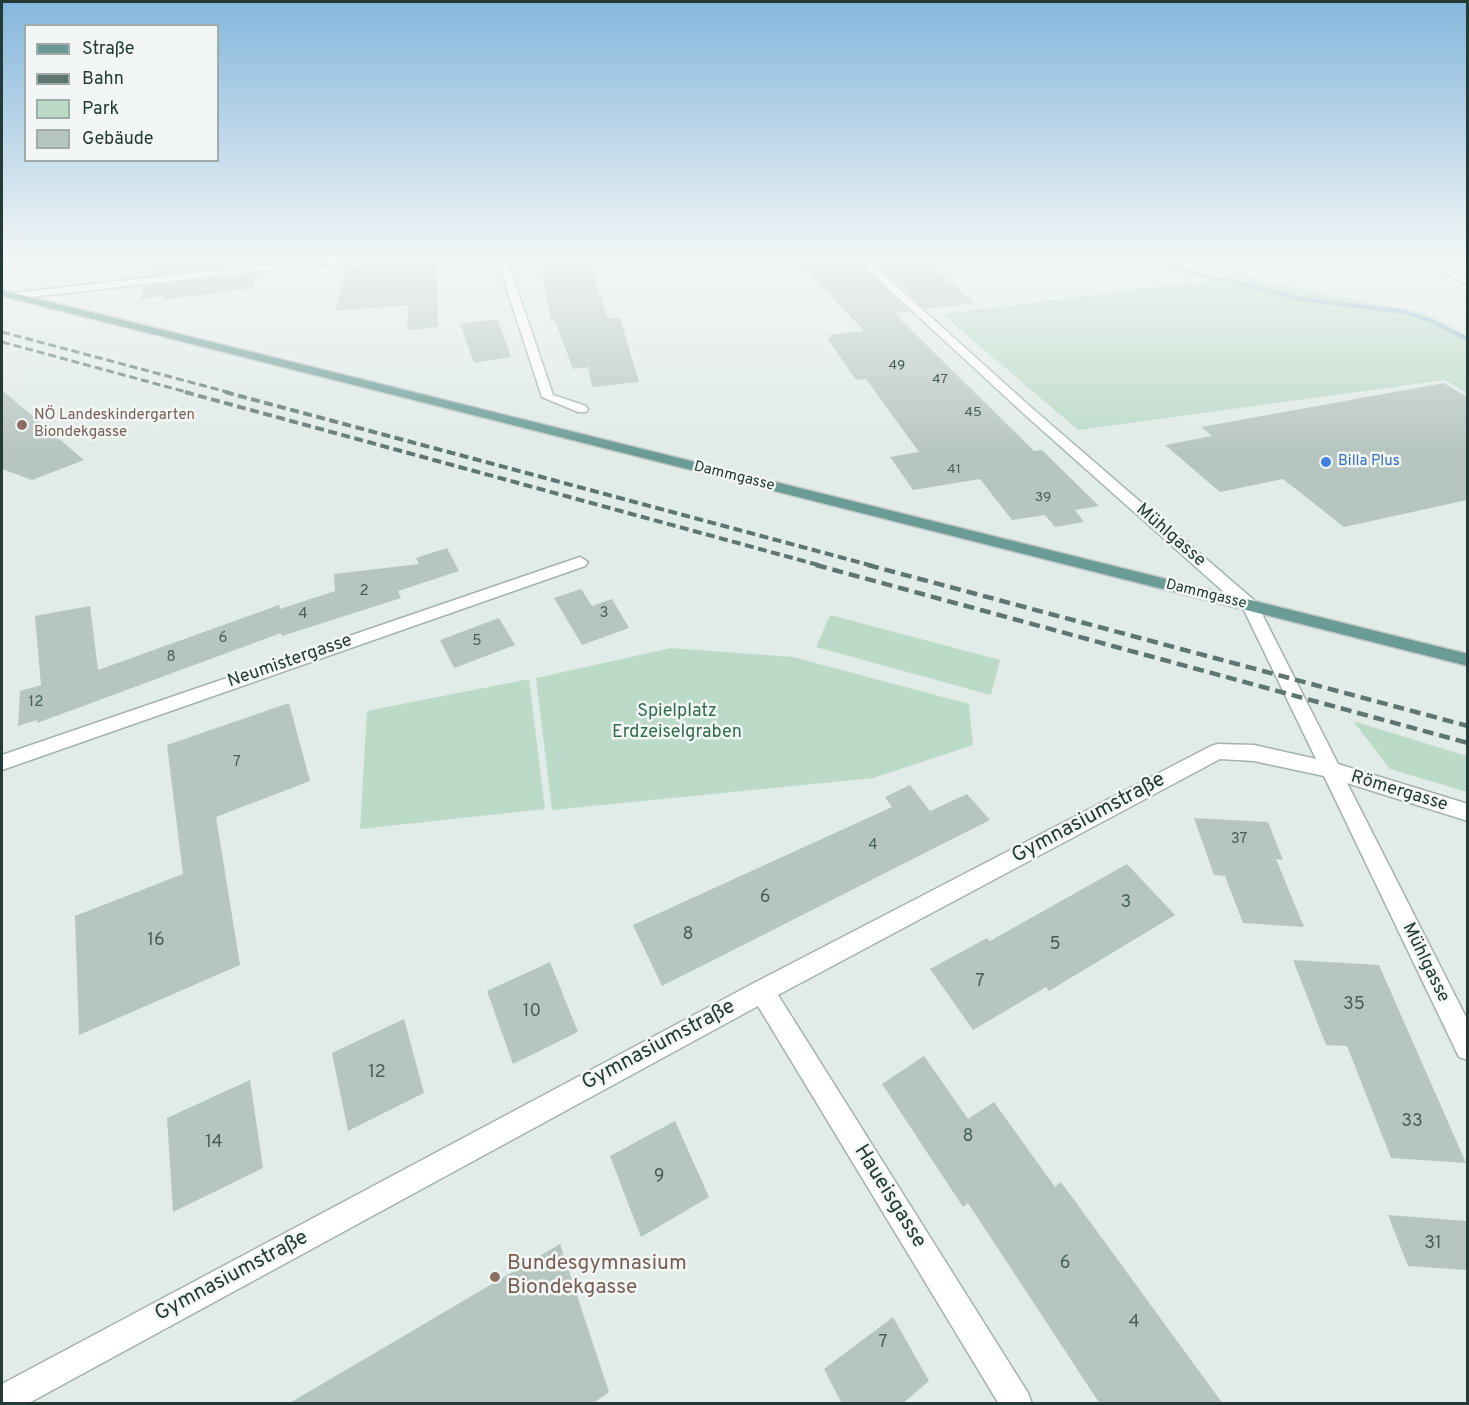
<!DOCTYPE html>
<meta charset="utf-8">
<style>
body{margin:0}
#map{position:relative;width:1469px;height:1405px;overflow:hidden;background:#e1ebe8;font-family:Overpass,sans-serif}
canvas{display:block}
.frame{position:absolute;inset:0;border:3px solid #233a36;pointer-events:none}
.legend{position:absolute;left:24px;top:24px;width:195px;height:138px;box-sizing:border-box;background:#f2f7f5;border:2px solid #9faba9;margin:0;padding:8px 10px;list-style:none;font-size:18px;color:#233a36}
.legend li{display:flex;align-items:center;gap:12px;height:30px}
.legend b{width:30px;border:2px solid #9faba9}
</style>
<div id="map">
<canvas width="1469" height="1405"></canvas>
<div class="frame"></div>
<ul class="legend">
<li><b style="height:8px;background:#6a9c95"></b>Straße</li>
<li><b style="height:8px;background:#5e7572"></b>Bahn</li>
<li><b style="height:16px;background:#bcdac8"></b>Park</li>
<li><b style="height:16px;background:#b7c5c1"></b>Gebäude</li>
</ul>
</div>
<script>
const c = document.querySelector('canvas').getContext('2d');
c.lineJoin = 'round';
function fillPath(path, color) { c.fillStyle = color; c.fill(path, 'evenodd'); }
const shape = rows => new Path2D(rows.map(r => 'M' + r).join(''));
function strokePath(path, color, width, dash) { c.strokeStyle = color; c.lineWidth = width; c.lineCap = dash ? 'butt' : 'round'; c.setLineDash(dash || []); c.stroke(path); }
function label(font, color, halo, rows, align = 'center') {
  c.font = font + ' Overpass,sans-serif'; c.lineWidth = 5; c.setLineDash([]); c.textBaseline = 'middle'; c.strokeStyle = halo; c.fillStyle = color; for (const [text, x, y, turn = 0] of rows) {
    c.save(); c.translate(x, y); c.rotate((+turn || 0) * Math.PI / 180); c.textAlign = isNaN(turn) ? turn : align; if (halo) c.strokeText(text, 0, 0); c.fillText(text, 0, 0); c.restore();
  }
}
const green = shape([
 [1241,276,1426,314,1467,336,1467,393,1445,380,1078,430,942,314],
 [830,615,1000,660,991,695,816,647],
 [671,648,793,657,969,704,973,745,873,778,552,810,536,678],
 [529,679,545,809,360,829,367,711],
 [1353,721,1467,756,1467,792,1390,769]
]);
const stream = shape([
 [1121,256,1130,256,1306,298,1406,310,1436,321,1468,337,1468,342,1432,323,1405,314,1306,302,1121,256]
]);
const building = shape([
 [166,256,260,256,259,263,148,276,154,257],
 [539,256,587,256,608,319,620,318,639,382,592,387,588,367,573,369,555,321,551,321],
 [792,256,851,256,909,311,894,313,1034,451,1042,450,1099,506,1075,510,1084,522,1055,527,1045,515,1012,520,980,479,913,490,890,457,919,452,866,379,856,380,827,338,831,337,829,335,864,331],
 [866,256,930,256,931,265,974,303,925,309],
 [437,257,438,327,407,330,408,305,335,311,348,267],
 [256,274,254,288,163,300,164,296,140,299,144,286],
 [497,319,511,357,474,363,460,324],
 [1444,383,1467,397,1467,500,1344,527,1283,479,1220,492,1165,445,1212,436,1201,427],
 [2,390,84,460,32,480,2,469],
 [447,548,459,571,398,591,401,598,282,636,281,633,37,723,37,720,18,726,20,691,41,685,35,616,90,606,98,670,279,605,280,609,335,591,334,574,419,564,416,558],
 [581,589,592,606,612,599,629,628,582,645,554,598],
 [499,618,515,645,454,668,440,640],
 [289,703,310,781,216,817,240,965,79,1035,75,916,183,874,167,745],
 [910,785,930,811,967,794,990,820,662,986,633,925,892,807,885,797],
 [1194,818,1268,822,1283,860,1276,859,1304,927,1243,923,1225,876,1214,875],
 [1127,864,1175,915,1049,991,1046,987,973,1030,930,969,987,938,990,941],
 [1293,960,1379,965,1466,1163,1391,1158,1347,1046,1326,1045],
 [550,962,578,1032,513,1064,487,991],
 [404,1019,424,1093,348,1131,332,1053],
 [924,1056,968,1119,994,1102,1055,1187,1061,1182,1223,1404,1100,1404,968,1203,963,1207,882,1084],
 [250,1080,263,1168,173,1212,167,1118],
 [675,1121,709,1197,641,1237,610,1156],
 [1388,1215,1467,1221,1467,1270,1408,1266],
 [560,1244,609,1392,592,1404,288,1404],
 [893,1317,929,1381,902,1404,842,1404,824,1369]
]);
const lane = shape([
 [1406,256,1416,256,1468,280,1468,285,1406,256]
]);
const street = shape([
 [5,256,15,256,5,266,2,267,2,259,5,256],
 [344,256,372,256,367,259,13,299,8,296,13,293,344,256],
 [496,256,506,256,553,395,586,406,588,409,586,412,578,412,542,397,496,256],
 [580,557,588,562,585,566,2,770,2,755,580,557],
 [1250,600,1256,602,1258,606,1338,764,1468,804,1468,821,1347,783,1468,1021,1468,1060,1459,1057,1324,776,1254,761,1220,759,778,995,1028,1393,1032,1404,999,1404,758,1006,27,1404,2,1404,2,1384,754,983,1211,746,1218,744,1254,745,1316,759,1242,606,1244,602,1250,600]
]);
const secondary = shape([
 [853,256,863,256,1032,408,1256,602,1258,606,1256,610,1244,610,1024,414,853,256]
]);
const primary = shape([
 [2,290,1468,654,1468,666,2,296,2,290]
]);
const railFar2 = shape([
 [2,332,231,393],
 [2,342,190,393]
]);
const railFar1 = shape([
 [185,392,822,566],
 [225,392,873,566]
]);
const rail = shape([
 [816,565,1468,743],
 [868,565,1468,726]
]);
const markers = [
 [22,425,6,"#8d6e63"],
 [1326,462,6,"#3f7fe0"],
 [495,1277,6,"#8d6e63"]
];
const farNumbernames = [
 ["49",897,366],
 ["47",940,380],
 ["45",973,413],
 ["41",954,470],
 ["39",1043,498]
];
const farEducationnames = [
 ["NÖ Landeskindergarten",34,416],
 ["Biondekgasse",34,433]
];
const farShopnames = [
 ["Billa Plus",1338,462]
];
const farStreetnames = [
 ["Dammgasse",734,477,14],
 ["Dammgasse",1206,595,14]
];
const numberNames = [
 ["2",364,592],
 ["3",604,614],
 ["4",303,615],
 ["6",223,639],
 ["5",477,642],
 ["8",171,658],
 ["12",36,703],
 ["7",237,763],
 ["37",1239,840],
 ["4",873,846]
];
const streetNames = [
 ["Mühlgasse",1170,536,41],
 ["Neumistergasse",290,662,-19],
 ["Römergasse",1399,792,17],
 ["Mühlgasse",1425,963,64]
];
const parkNames = [
 ["Spielplatz",677,712],
 ["Erdzeiselgraben",677,733]
];
const nearNumbernames = [
 ["6",765,898],
 ["3",1126,903],
 ["8",688,935],
 ["16",156,941],
 ["5",1055,945],
 ["7",980,982],
 ["35",1354,1005],
 ["10",532,1012],
 ["12",377,1073],
 ["33",1412,1122],
 ["8",968,1137],
 ["14",214,1143],
 ["9",659,1177],
 ["31",1433,1244],
 ["6",1065,1264],
 ["4",1134,1323],
 ["7",883,1343]
];
const nearStreetnames = [
 ["Gymnasiumstraße",1089,819,-28],
 ["Gymnasiumstraße",659,1046,-28],
 ["Haueisgasse",889,1197,58],
 ["Gymnasiumstraße",232,1277,-28]
];
const nearEducationnames = [
 ["Bundesgymnasium",507,1265],
 ["Biondekgasse",507,1289]
];
fillPath(green, '#bcdac8');
fillPath(stream, '#8ebacb');
fillPath(building, '#b7c5c1');
strokePath(lane, '#a4b2af', 3);
strokePath(street, '#a4b2af', 3);
strokePath(secondary, '#a1b5b1', 3);
strokePath(primary, '#c1c8c7', 3);
fillPath(lane, '#fff');
fillPath(street, '#fff');
fillPath(secondary, '#fff');
fillPath(primary, '#6a9c95');
strokePath(railFar2, '#5e7572', 3, [8, 4]);
strokePath(railFar1, '#5e7572', 4, [9, 4.5]);
strokePath(rail, '#5e7572', 4.5, [11, 6]);
const sky = c.createLinearGradient(0, 0, 0, 452);
sky.addColorStop(0, '#84b6dc');
sky.addColorStop(0.57, '#f2f6f5');
sky.addColorStop(1, '#f2f6f500');
c.fillStyle = sky;
c.fillRect(0, 0, 1469, 452);
for (const [x, y, r, color] of markers) { const dot = new Path2D(); dot.arc(x, y, r, 0, 2 * Math.PI); c.fillStyle = color; c.fill(dot); strokePath(dot, '#f2f7f5', 2); }
label('14px', '#485d59', null, farNumbernames);
label('15px', '#785e54', '#f2f7f5', farEducationnames, 'left');
label('15px', '#366cbe', '#f2f7f5', farShopnames, 'left');
label('15px', '#233a36', '#f2f7f5', farStreetnames);
label('15px', '#485d59', null, numberNames);
label('18px', '#233a36', '#f2f7f5', streetNames);
label('18px', '#316d4f', '#f2f7f5', parkNames);
label('18px', '#485d59', null, nearNumbernames);
label('21px', '#233a36', '#f2f7f5', nearStreetnames);
label('21px', '#785e54', '#f2f7f5', nearEducationnames, 'left');
</script>
